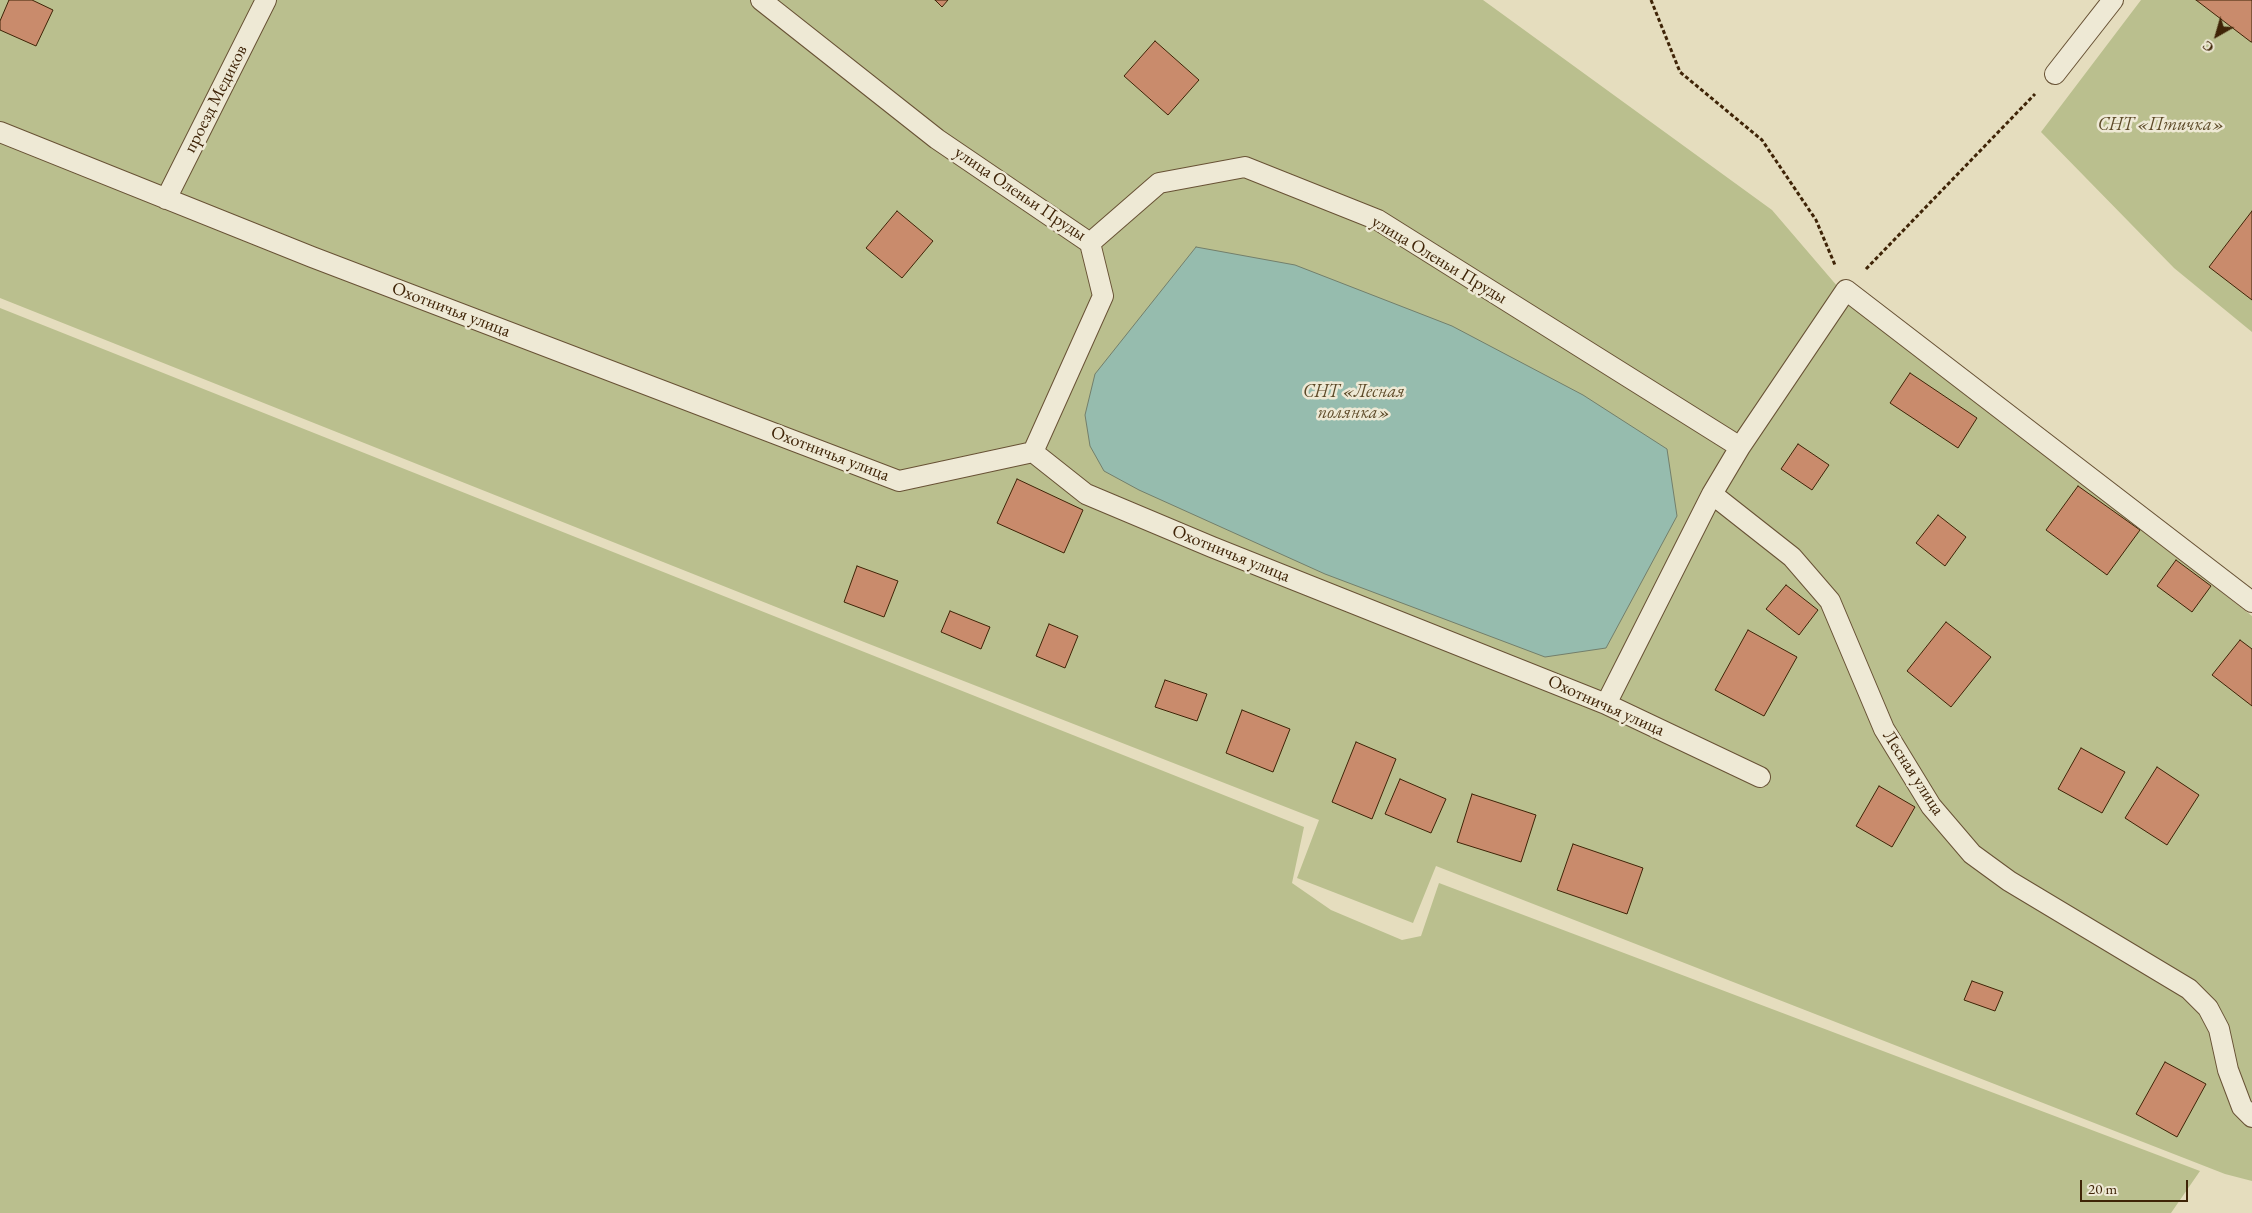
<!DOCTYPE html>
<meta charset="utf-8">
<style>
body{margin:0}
#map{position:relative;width:2252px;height:1213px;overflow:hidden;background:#e5ddbe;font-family:"EB Garamond",serif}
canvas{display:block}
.north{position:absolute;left:2192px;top:10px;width:50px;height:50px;-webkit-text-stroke:4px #eee9d5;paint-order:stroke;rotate:218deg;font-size:14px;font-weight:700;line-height:20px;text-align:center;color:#3f2407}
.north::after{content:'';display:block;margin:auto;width:18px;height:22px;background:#3f2407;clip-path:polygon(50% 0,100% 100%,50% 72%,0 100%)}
.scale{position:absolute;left:2080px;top:1180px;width:108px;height:22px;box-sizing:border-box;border:2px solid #3f2407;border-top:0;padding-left:6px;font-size:15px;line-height:18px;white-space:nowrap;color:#3f2407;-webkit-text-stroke:4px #eee9d5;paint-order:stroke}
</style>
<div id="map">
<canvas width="2252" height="1213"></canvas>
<div class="north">С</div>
<div class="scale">20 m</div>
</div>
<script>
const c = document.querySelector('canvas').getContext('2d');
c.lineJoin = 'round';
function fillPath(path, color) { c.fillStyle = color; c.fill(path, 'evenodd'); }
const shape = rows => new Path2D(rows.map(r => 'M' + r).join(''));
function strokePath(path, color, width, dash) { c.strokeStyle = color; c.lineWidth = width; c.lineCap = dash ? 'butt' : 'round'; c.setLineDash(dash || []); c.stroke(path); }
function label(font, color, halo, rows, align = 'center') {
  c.font = font + ' "EB Garamond",serif'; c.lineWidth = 5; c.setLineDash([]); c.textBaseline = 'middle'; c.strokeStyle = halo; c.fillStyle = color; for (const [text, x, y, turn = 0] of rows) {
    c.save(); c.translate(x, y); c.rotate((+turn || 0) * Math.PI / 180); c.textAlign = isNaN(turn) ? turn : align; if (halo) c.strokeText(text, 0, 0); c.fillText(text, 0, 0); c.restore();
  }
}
const green = shape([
 [0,0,1483,0,1772,210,1856,308,2252,616,2252,1181,2225,1174,1436,866,1413,923,1297,878,1319,820,864,642,0,298],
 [2141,0,2252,0,2252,332,2174,268,2041,132],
 [0,308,1304,827,1292,883,1331,910,1402,940,1421,936,1439,883,2200,1171,2171,1213,0,1213]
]);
const water = shape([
 [1196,247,1295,265,1452,326,1583,395,1667,449,1677,516,1606,648,1545,657,1325,574,1139,490,1104,471,1090,446,1085,415,1095,374,1196,247]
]);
const building = shape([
 [9,0,32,0,53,10,36,46,0,30,0,21,9,0],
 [935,0,948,0,942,7,935,0],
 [2196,0,2252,0,2252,42,2251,42,2196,0],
 [1155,41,1199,80,1168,115,1124,76,1155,41],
 [897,211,933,241,902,278,866,248,897,211],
 [2252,211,2252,300,2209,267,2252,211],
 [1910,373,1977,418,1958,448,1890,403,1910,373],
 [1798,444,1829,465,1812,490,1781,469,1798,444],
 [1017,479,1083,510,1064,553,997,523,1017,479],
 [2078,486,2140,530,2107,575,2046,530,2078,486],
 [1938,515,1966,537,1945,566,1916,543,1938,515],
 [2176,560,2211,586,2192,612,2157,586,2176,560],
 [857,566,898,581,884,617,844,602,857,566],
 [1786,585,1818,610,1799,635,1766,609,1786,585],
 [950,611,990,627,981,649,941,632,950,611],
 [1946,622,1991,657,1951,707,1907,671,1946,622],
 [1049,624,1078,636,1065,668,1036,656,1049,624],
 [1748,630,1797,657,1764,716,1715,690,1748,630],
 [2240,640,2252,649,2252,706,2212,675,2240,640],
 [1165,680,1207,694,1197,721,1155,707,1165,680],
 [1242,710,1290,729,1273,772,1226,753,1242,710],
 [1356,742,1396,759,1372,819,1332,802,1356,742],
 [2081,748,2125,772,2102,813,2058,789,2081,748],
 [2157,767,2199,795,2167,845,2125,818,2157,767],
 [1400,779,1446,799,1431,833,1385,814,1400,779],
 [1879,786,1915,807,1892,847,1856,826,1879,786],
 [1472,794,1536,815,1521,862,1457,842,1472,794],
 [1573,844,1643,868,1627,914,1557,890,1573,844],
 [1972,981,2003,992,1995,1011,1964,1000,1972,981],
 [2165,1062,2206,1084,2177,1137,2136,1114,2165,1062]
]);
const path = shape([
 [1651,0,1680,72,1762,140,1816,220,1835,265],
 [1866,269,2035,94]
]);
const service = shape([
 [761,0,937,139,1090,243,1159,183,1245,167,1378,220,1740,447],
 [2055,74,2113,0],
 [0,132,312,257,899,481,1033,452,1086,494,1212,547,1606,704,1760,777],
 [166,199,266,0],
 [1033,452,1103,296,1090,243],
 [1712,494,1792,557,1830,601,1884,729,1931,806,1972,854,2009,881,2189,989,2208,1008,2219,1029,2228,1070,2242,1107,2252,1117],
 [1606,704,1712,494,1740,447,1846,290,2252,602]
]);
const streetNames = [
 ["проезд Медиков",216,99,-63],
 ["улица Оленьи Пруды",1020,194,34],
 ["улица Оленьи Пруды",1439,260,31],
 ["Охотничья улица",451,310,21],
 ["Охотничья улица",830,454,21],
 ["Охотничья улица",1231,554,22],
 ["Охотничья улица",1606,706,24],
 ["Лесная улица",1913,773,57]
];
const parkNames = [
 ["СНТ «Птичка»",2161,125],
 ["СНТ «Лесная",1354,392],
 ["полянка»",1354,413]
];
fillPath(green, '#babf8e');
fillPath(water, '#96bcae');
strokePath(water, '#737f6b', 1);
fillPath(building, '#c98b6c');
strokePath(building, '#3f2407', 1);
strokePath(service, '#685235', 22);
strokePath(path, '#3f2407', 3, [4, 2.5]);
strokePath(service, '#eee9d5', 20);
label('18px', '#3f2407', '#eee9d5', streetNames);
label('italic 18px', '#5e4b29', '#eee9d5', parkNames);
</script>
